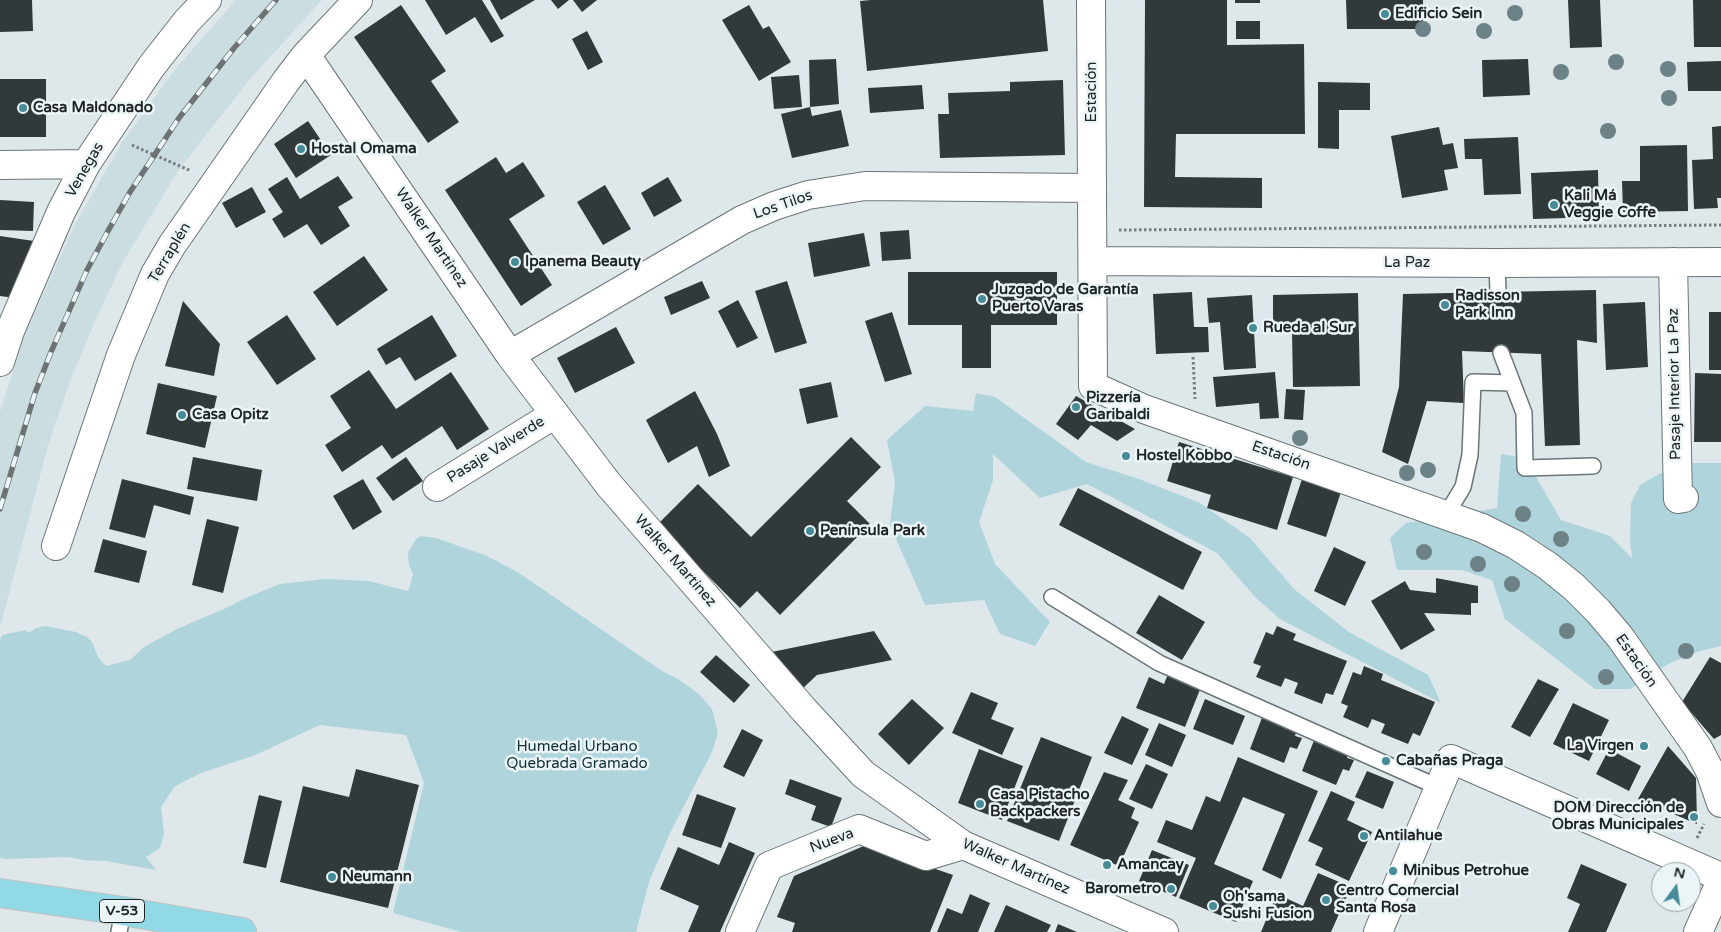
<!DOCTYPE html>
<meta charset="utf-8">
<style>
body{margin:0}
#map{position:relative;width:1721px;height:932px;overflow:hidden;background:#dee8ea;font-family:"Varela Round",sans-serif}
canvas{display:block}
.north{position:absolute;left:1651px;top:862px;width:50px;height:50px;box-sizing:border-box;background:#ebf5f7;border:1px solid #9aa1a3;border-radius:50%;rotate:14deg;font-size:14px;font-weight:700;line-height:20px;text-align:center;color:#202324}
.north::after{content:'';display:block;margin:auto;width:18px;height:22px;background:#468b98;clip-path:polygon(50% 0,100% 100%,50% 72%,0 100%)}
</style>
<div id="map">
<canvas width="1721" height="932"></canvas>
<div class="north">N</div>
</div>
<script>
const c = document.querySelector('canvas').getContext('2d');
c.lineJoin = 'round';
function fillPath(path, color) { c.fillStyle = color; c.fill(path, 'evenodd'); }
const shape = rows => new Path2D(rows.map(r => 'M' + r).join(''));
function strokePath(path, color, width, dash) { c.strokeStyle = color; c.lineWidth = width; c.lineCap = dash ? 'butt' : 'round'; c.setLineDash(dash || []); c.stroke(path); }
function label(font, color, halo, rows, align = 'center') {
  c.font = font + ' "Varela Round",sans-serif'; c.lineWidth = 5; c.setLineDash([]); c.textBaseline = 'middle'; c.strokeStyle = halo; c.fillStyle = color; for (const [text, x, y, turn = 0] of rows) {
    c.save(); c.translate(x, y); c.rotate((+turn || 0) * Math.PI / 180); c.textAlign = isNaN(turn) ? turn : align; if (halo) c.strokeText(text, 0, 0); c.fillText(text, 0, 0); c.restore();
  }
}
const built = shape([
 [236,0,322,0,250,79,178,171,124,260,99,312,71,378,48,446,0,628,0,412,24,337,75,224,123,141,177,67]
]);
const green = shape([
 [976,393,995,397,1086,462,1139,479,1200,503,1250,538,1294,589,1349,632,1428,675,1441,703,1280,619,1255,597,1217,553,1087,484,1040,498,993,454,993,480,979,522,995,564,1050,622,1035,646,1000,634,984,600,925,605,890,525,895,482,887,440,925,406,973,411],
 [1501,454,1525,458,1561,520,1610,536,1632,558,1630,539,1631,503,1640,485,1661,473,1684,470,1684,463,1721,463,1721,646,1700,651,1668,664,1630,689,1595,689,1505,619,1492,580,1462,570,1397,570,1390,538,1406,523,1497,508],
 [421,536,436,538,487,556,519,573,662,671,678,679,699,694,712,709,718,733,712,752,670,833,649,882,636,932,461,932,393,913,424,783,406,735,320,725,253,756,201,773,175,786,161,807,164,833,160,848,146,857,156,870,106,861,84,860,68,857,7,859,0,858,0,640,2,635,26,630,29,633,36,628,45,626,76,632,87,637,92,642,98,657,106,666,130,660,144,647,179,628,224,609,248,597,280,584,325,579,369,581,407,591,409,589,413,574,409,565,408,553,416,539]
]);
const building = shape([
 [0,0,32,0,33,31,0,32],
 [425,0,482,0,504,36,491,43,475,17,446,35],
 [490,0,535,0,501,20],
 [551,0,569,0,558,9],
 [573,0,597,0,582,12],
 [871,0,1043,0,1048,51,867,71,860,1],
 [1145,0,1227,0,1227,45,1304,44,1305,134,1176,134,1175,177,1262,178,1262,208,1144,207],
 [1235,0,1260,0,1260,3,1235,3],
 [1346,0,1423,0,1423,29,1347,29],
 [1568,0,1600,0,1602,47,1570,48],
 [1693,0,1721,0,1721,47,1694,47],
 [401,5,446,71,431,81,459,122,428,143,354,37],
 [749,5,763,29,769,26,791,62,759,81,722,20],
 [1236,21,1260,21,1260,39,1236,39],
 [587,31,603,62,588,70,572,39],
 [836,59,839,104,810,107,812,116,841,110,849,146,792,158,781,114,810,107,809,60],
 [1528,59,1530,95,1483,97,1482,60],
 [1721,61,1721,91,1688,91,1687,62],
 [799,75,802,107,774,109,771,77],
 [0,79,46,79,46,137,0,137],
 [1063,80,1065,155,940,158,938,114,949,114,948,93,1010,91,1010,82],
 [1318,82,1370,83,1370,110,1339,110,1339,149,1318,148],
 [922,85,924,109,870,113,868,88],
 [308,121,331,155,296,178,274,144],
 [1721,126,1721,198,1717,198,1718,208,1694,209,1692,160,1713,159,1712,127],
 [1439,127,1443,145,1453,143,1458,168,1444,170,1448,190,1402,198,1391,136],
 [1518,137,1521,194,1484,195,1482,159,1465,159,1464,139],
 [1687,145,1688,211,1623,212,1622,181,1640,181,1640,146],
 [496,157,506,173,523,162,545,196,509,219,552,285,521,306,445,190],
 [1598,170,1599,217,1533,219,1531,173],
 [338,176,353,198,338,207,350,226,321,245,307,224,284,238,272,219,283,212,268,189,287,177,300,199],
 [668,177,682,201,654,217,641,193],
 [605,185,631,229,603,245,577,202],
 [252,187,266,212,236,228,222,203],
 [0,200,34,202,33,231,0,230],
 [909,230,911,259,882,261,880,232],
 [864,233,870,266,814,277,808,243],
 [0,236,34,241,15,298,0,296],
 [364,256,388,290,337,326,313,292],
 [908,272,1057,272,1057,325,991,325,991,368,962,368,962,325,908,325],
 [702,281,710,298,671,315,664,297],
 [787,281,807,343,775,353,755,291],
 [1596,290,1597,343,1577,340,1580,445,1545,446,1541,354,1462,351,1464,403,1427,401,1408,464,1382,452,1399,387,1403,294],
 [1192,292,1194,327,1208,327,1209,352,1156,354,1153,294],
 [1358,293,1360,386,1293,387,1292,332,1273,332,1273,295],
 [1252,295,1256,368,1224,370,1220,322,1209,323,1207,298],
 [738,300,758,338,737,348,718,311],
 [183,301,220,344,214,376,165,366],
 [1645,302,1648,367,1606,370,1603,304],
 [892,312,912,374,885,382,865,321],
 [1709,312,1721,312,1721,370,1709,370],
 [287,315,316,359,277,385,247,342],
 [432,315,457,356,415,381,400,357,386,365,377,349],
 [616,327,635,363,575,393,557,358],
 [369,370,396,409,451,372,489,429,457,450,442,426,392,459,382,445,342,472,325,445,351,428,330,396],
 [1275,372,1279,418,1260,419,1259,403,1216,407,1213,377],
 [1695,373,1721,374,1721,442,1694,442],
 [831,382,838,417,807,424,799,389],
 [158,383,217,396,205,448,146,434],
 [1286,389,1305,390,1303,420,1284,419],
 [695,391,717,434,730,466,709,477,697,446,668,463,646,420],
 [1076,396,1135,429,1117,441,1091,425,1078,440,1056,424],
 [851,437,881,467,847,501,870,524,780,615,757,591,740,608,657,525,698,484,751,537],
 [1179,442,1293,477,1277,530,1207,508,1211,495,1167,481],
 [193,457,262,470,257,501,187,489],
 [406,457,423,481,393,501,376,478],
 [1303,476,1342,489,1326,537,1287,524],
 [122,479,194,497,190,515,154,505,145,538,109,529],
 [363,479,382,512,353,530,333,496],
 [1078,488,1202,552,1183,590,1059,525],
 [207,519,239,527,223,593,192,585],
 [103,539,147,551,139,583,94,572],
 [1334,547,1366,562,1345,606,1314,591],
 [1436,578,1478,586,1478,603,1471,603,1471,615,1424,613,1435,630,1401,650,1371,601,1405,581,1410,590,1436,593],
 [1159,595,1205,622,1182,660,1136,633],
 [1277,626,1296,634,1293,640,1347,661,1333,695,1326,693,1322,704,1294,693,1298,683,1285,678,1281,687,1256,677,1261,666,1253,663,1266,632,1273,635],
 [874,631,892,660,817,675,801,690,762,654],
 [716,655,750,685,734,703,700,672],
 [1710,657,1721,663,1721,735,1714,739,1682,702],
 [1364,666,1383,674,1381,680,1435,702,1420,736,1413,733,1408,744,1381,733,1385,724,1372,719,1368,728,1343,717,1348,706,1341,703,1353,672,1361,675],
 [1168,674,1201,687,1185,727,1136,708,1149,677,1164,684],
 [1538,679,1559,689,1530,737,1511,727],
 [971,692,998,703,991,719,1014,728,1002,755,952,733],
 [912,699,944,728,909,765,878,734],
 [1205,699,1245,716,1233,745,1193,729],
 [1573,703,1609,720,1589,761,1553,744],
 [1263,715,1297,729,1295,736,1302,738,1297,749,1290,747,1284,763,1250,749],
 [1122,716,1149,729,1132,765,1104,753],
 [1159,723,1186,735,1172,767,1145,755],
 [742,729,763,740,744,777,723,767],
 [1041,737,1092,757,1059,841,1007,821],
 [1315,738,1349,751,1347,758,1354,760,1349,771,1343,769,1336,785,1302,771],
 [1668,746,1696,778,1697,824,1638,799],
 [979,749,1023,766,1002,820,958,803],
 [1609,749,1641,766,1629,791,1596,774],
 [1238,757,1318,791,1281,879,1262,870,1285,814,1243,797,1214,864,1253,881,1236,922,1179,898,1196,858,1157,842,1166,820,1192,830,1206,796,1220,802],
 [1146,764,1168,774,1152,809,1129,799],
 [356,769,419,785,388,908,280,882,303,786,349,797],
 [1367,771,1394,782,1383,809,1355,797],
 [1104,772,1128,780,1118,800,1135,808,1131,818,1139,822,1119,866,1070,845],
 [790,779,842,798,831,827,811,820,816,806,785,794],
 [1331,791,1355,802,1347,820,1372,832,1349,881,1315,865,1323,848,1308,841],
 [697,794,736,808,721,848,682,835],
 [259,795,282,801,266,868,243,863],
 [729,842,755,853,720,932,688,932,699,906,660,889,678,847,719,865],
 [866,845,953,875,930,932,792,932,795,923,777,917,794,876],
 [1152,850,1189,865,1176,897,1139,881],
 [1581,864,1627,884,1606,932,1568,932,1580,904,1567,898],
 [1318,873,1351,887,1331,932,1261,932,1277,894,1303,906],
 [970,894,990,903,978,932,937,932,947,908,962,914],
 [1006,905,1051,925,1047,932,994,932],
 [1058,924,1077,932,1055,932]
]);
const path = shape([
 [132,145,191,171],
 [1119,230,1721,225],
 [1193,357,1195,399],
 [1697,838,1704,824]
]);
const lane = shape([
 [1497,263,1498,292],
 [1501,353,1524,413,1525,468,1593,466],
 [1446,515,1463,487,1470,455,1473,382,1512,383],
 [1052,597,1159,663,1438,787],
 [119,932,123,911]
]);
const street = shape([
 [1091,0,1093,386,1144,409,1482,528,1516,545,1548,566,1574,587,1598,611,1620,637,1698,748,1710,771,1721,803],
 [306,55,510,355,609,485,805,711,863,774,963,845,1164,932],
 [0,165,86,164],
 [1093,261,1497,263,1721,262],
 [1673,262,1678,499,1684,498],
 [510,355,742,220,774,206,808,195,865,186,1092,188],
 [0,362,10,331,61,212,86,164,151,67,187,21,207,0],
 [437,487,555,414],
 [56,546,121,355,155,274,172,245,286,81,306,55,358,0],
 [740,932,769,866,859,829,926,856,963,845],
 [1378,932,1451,759,1721,877],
 [1698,932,1721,881]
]);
const primary = shape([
 [0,893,123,911,242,932]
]);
const rail = shape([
 [0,509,35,393,51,352,87,270,108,231,130,192,179,118,234,48,276,0]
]);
const trees = [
 [1515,13],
 [1423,29],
 [1484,31],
 [1616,62],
 [1668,69],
 [1561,72],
 [1669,98],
 [1608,131],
 [1300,438],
 [1428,470],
 [1407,473],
 [1523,514],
 [1561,539],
 [1424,552],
 [1478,564],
 [1512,584],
 [1567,631],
 [1686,651],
 [1606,677]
];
const markers = [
 [1385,14,5,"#468b98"],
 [23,108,5,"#468b98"],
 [301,149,5,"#468b98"],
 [1554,205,5,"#468b98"],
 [515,262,5,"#468b98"],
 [982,299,5,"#468b98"],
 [1445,305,5,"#468b98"],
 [1253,328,5,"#468b98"],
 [1076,407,5,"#468b98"],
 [182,415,5,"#468b98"],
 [1126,456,5,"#468b98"],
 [810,531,5,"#468b98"],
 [1644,746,5,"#468b98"],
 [1386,761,5,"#468b98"],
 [980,804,5,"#468b98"],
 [1694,817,5,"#468b98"],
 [1364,836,5,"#468b98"],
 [1107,865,5,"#468b98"],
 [1393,871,5,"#468b98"],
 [332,877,5,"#468b98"],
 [1171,889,5,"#468b98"],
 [1326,900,5,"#468b98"],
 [1213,906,5,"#468b98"]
];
const shields = [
 [122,911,45]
];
const shieldNames = [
 ["V-53",122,911]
];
const poiNames = [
 ["Edificio Sein",1395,14],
 ["Casa Maldonado",33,108],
 ["Hostal Omama",311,149],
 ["Kali Má",1564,196],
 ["Veggie Coffe",1564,213],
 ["Ipanema Beauty",525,262],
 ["Juzgado de Garantía",992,290],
 ["Puerto Varas",992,307],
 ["Radisson",1455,296],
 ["Park Inn",1455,313],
 ["Rueda al Sur",1263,328],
 ["Pizzería",1086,398],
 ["Garibaldi",1086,415],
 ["Casa Opitz",192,415],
 ["Hostel Kobbo",1136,456],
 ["Península Park",820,531],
 ["La Virgen",1634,746,"right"],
 ["Cabañas Praga",1396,761],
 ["Casa Pistacho",990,795],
 ["Backpackers",990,812],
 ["DOM Dirección de",1684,808,"right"],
 ["Obras Municipales",1684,825,"right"],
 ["Antilahue",1374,836],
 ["Amancay",1117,865],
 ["Minibus Petrohue",1403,871],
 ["Neumann",342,877],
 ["Barometro",1161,889,"right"],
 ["Centro Comercial",1336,891],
 ["Santa Rosa",1336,908],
 ["Oh'sama",1223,897],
 ["Sushi Fusion",1223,914]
];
const streetNames = [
 ["Estación",1092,92,-90],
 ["Venegas",85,170,-60],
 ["Los Tilos",783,205,-19],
 ["Walker Martínez",431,238,56],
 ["Terraplén",170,253,-59],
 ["La Paz",1407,263],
 ["Pasaje Interior La Paz",1675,384,-91],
 ["Pasaje Valverde",496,450,-32],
 ["Estación",1281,456,19],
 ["Walker Martínez",675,561,49],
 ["Estación",1636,661,55],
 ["Nueva",832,841,-21],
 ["Walker Martínez",1016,867,24]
];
const parkNames = [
 ["Humedal Urbano",577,747],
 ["Quebrada Gramado",577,764]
];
fillPath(built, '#cadde1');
fillPath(green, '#afd4dc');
fillPath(building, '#31393b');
strokePath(lane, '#6c7577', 18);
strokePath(street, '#6c7577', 30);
strokePath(primary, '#c1c1c2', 30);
strokePath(path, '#767c7e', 3, [2.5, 2.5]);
strokePath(lane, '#fff', 15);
strokePath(street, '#fff', 28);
strokePath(primary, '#92d9e6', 28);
strokePath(rail, '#6d7374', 5.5);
strokePath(rail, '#ebf5f7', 4, [11]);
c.fillStyle = '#6c8286';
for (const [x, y] of trees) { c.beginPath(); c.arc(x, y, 8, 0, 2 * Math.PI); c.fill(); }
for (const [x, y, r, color] of markers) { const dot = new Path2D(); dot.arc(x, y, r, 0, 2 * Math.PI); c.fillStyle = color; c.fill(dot); strokePath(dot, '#ebf5f7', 2); }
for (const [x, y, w] of shields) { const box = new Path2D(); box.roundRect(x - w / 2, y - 11.5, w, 23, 4); c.fillStyle = '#ebf5f7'; c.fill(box); strokePath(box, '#202324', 1); }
label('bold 14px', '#202324', null, shieldNames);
label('bold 15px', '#202324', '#ebf5f7', poiNames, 'left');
label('15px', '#202324', '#ebf5f7', streetNames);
label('15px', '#0e2f35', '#ebf5f7', parkNames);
</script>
